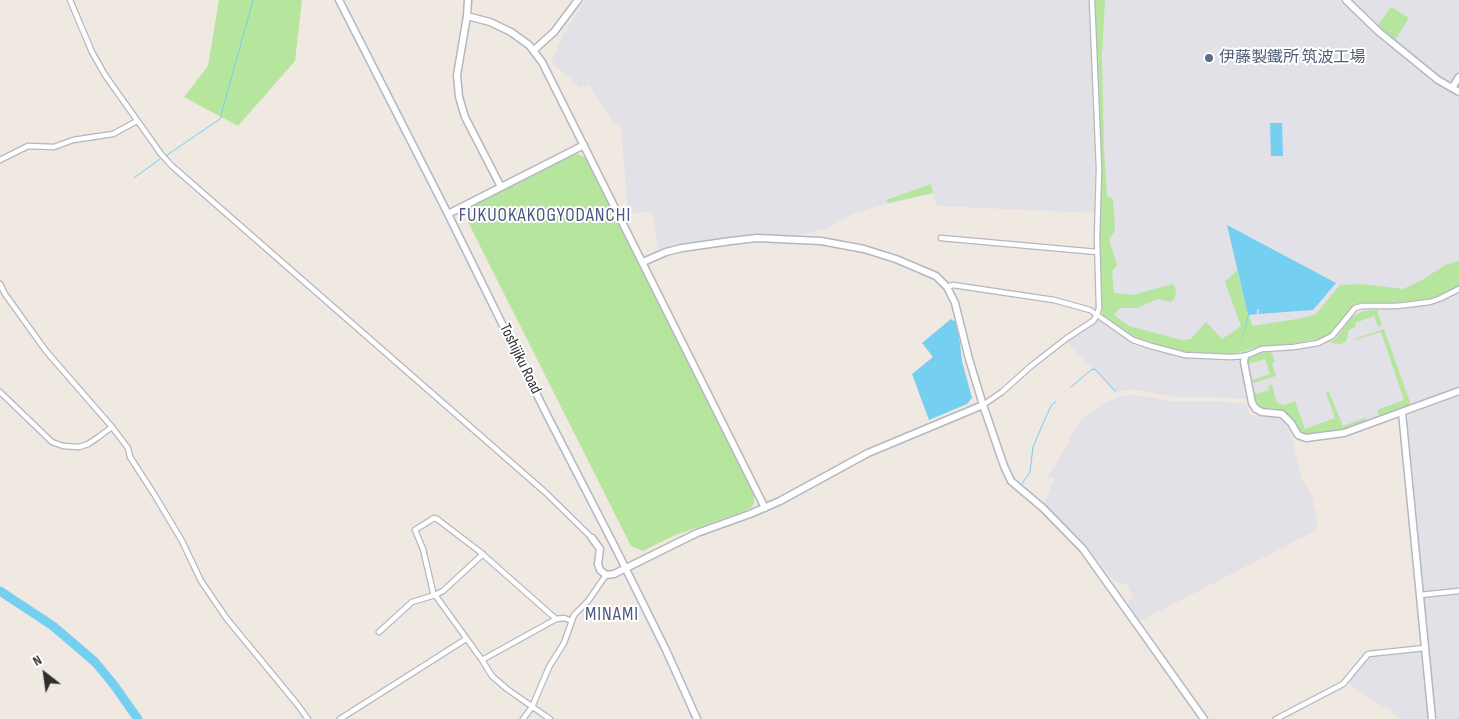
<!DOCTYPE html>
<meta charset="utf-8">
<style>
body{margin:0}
#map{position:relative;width:1459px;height:719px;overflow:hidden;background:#efe9e1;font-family:"Sofia Sans Condensed",sans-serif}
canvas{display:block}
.north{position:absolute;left:20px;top:649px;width:50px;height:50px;-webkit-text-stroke:4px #fff;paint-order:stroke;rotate:330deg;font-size:14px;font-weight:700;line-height:20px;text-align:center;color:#2e2e2e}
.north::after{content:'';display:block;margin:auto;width:18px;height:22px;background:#2e2e2e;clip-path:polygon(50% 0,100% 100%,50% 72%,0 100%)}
</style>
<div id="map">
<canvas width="1459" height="719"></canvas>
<div class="north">N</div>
</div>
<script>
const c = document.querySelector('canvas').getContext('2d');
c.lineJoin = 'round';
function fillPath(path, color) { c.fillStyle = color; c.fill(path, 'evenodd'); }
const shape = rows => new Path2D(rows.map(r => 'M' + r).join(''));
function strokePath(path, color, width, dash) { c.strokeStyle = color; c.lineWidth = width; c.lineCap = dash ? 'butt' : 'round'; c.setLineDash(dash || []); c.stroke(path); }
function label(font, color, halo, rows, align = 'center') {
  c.font = font + ' "Sofia Sans Condensed","Noto Sans JP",sans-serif'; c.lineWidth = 4; c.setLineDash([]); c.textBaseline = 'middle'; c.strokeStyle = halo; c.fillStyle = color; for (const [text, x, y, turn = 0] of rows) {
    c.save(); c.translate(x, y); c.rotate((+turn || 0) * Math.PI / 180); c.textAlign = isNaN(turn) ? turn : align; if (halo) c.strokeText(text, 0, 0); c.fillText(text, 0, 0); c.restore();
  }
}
const industrial = shape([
 [585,0,1089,0,1095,153,1094,213,937,206,932,194,879,206,853,214,825,229,799,234,794,237,751,235,658,249,652,211,628,214,621,128,612,120,589,85,579,88,570,78,551,63,562,37],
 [1095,0,1339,0,1366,24,1374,34,1435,84,1459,97,1459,286,1430,299,1391,303,1356,304,1323,338,1285,345,1262,346,1233,354,1146,342,1135,337,1103,316,1102,313,1100,238,1101,156],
 [1352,0,1459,0,1459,70,1452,80,1449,81,1439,76,1381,28,1371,17],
 [1459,292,1459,387,1343,430,1299,430,1290,417,1284,411,1274,408,1261,408,1254,402,1247,362,1264,352,1291,350,1323,344,1334,337,1351,316,1364,309,1432,304],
 [1099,320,1129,340,1159,351,1183,357,1239,358,1247,399,1219,397,1174,397,1138,390,1124,390,1115,393,1067,342],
 [1134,395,1172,401,1206,402,1217,401,1246,404,1250,415,1274,416,1283,421,1290,431,1302,480,1313,498,1314,508,1316,508,1317,530,1140,621,1127,602,1134,598,1126,584,1114,581,1087,546,1046,505,1045,501,1054,479,1048,476,1060,458,1075,429,1085,417,1106,403,1120,396],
 [1459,396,1459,589,1425,592,1423,591,1407,420,1411,414],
 [1459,594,1459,719,1435,719,1424,599,1426,597],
 [1420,651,1422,653,1428,719,1400,719,1390,710,1373,701,1348,683,1371,656]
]);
const green = shape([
 [219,0,302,0,295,61,238,126,184,97,208,66],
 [1095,0,1105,0,1102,55,1104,148,1107,196,1113,199,1115,230,1109,240,1117,265,1112,271,1114,293,1133,295,1173,284,1176,289,1175,298,1171,302,1158,299,1137,308,1120,308,1114,315,1129,326,1182,340,1191,339,1206,322,1222,339,1241,326,1225,282,1237,270,1248,315,1253,326,1303,318,1316,314,1340,285,1361,284,1403,289,1422,280,1445,265,1459,261,1459,286,1430,299,1391,303,1356,304,1332,333,1323,338,1285,345,1262,346,1233,354,1185,353,1146,342,1135,337,1103,316,1102,313,1100,238,1101,156],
 [1391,7,1409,18,1395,40,1378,25],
 [578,154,587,159,754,494,754,503,752,507,745,511,673,536,643,551,631,546,467,220,469,207,573,155],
 [931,184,933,193,888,203,886,200],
 [1377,310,1382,325,1378,327,1374,316,1355,323,1356,327,1349,330,1346,342,1340,344,1330,343,1336,338,1352,317,1363,311],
 [1384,329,1411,405,1379,417,1377,410,1404,400,1381,332,1354,340,1354,339],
 [1271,351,1275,362,1272,363,1276,376,1253,383,1252,380,1270,374,1265,359,1248,364,1247,362,1251,356],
 [1272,385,1277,403,1285,405,1295,401,1305,429,1335,418,1326,393,1329,392,1343,426,1365,418,1367,421,1343,430,1305,434,1299,430,1290,417,1283,411,1274,408,1261,408,1254,402,1252,393,1254,391,1257,394,1269,390,1268,386]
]);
const water = shape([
 [1270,123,1282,123,1283,156,1271,156],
 [1227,225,1336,283,1313,310,1258,314,1259,309,1257,309,1257,314,1249,315,1238,353,1248,315],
 [951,319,953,321,955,320,960,343,962,361,972,398,967,404,929,420,912,374,933,357,922,343]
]);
const stream = shape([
 [167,155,220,119,253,0],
 [134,178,160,159],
 [1071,387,1091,370,1095,369,1115,391],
 [1021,485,1030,472,1033,447,1045,419,1051,406,1056,401]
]);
const river = shape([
 [0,591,53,626,95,662,114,685,138,719]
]);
const street = shape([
 [70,0,92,52,105,75,161,154,172,166,545,492,592,538],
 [0,160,28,146,54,147,73,140,113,134,137,121],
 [941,238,1097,252],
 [0,284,5,294,46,351,112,427,128,448,130,457,154,494,182,541,201,581,227,619,297,704,308,719],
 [947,287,953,285,1054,300,1090,310,1133,340,1151,346,1185,355,1231,357,1245,356,1262,349,1294,347,1318,343,1332,336,1355,308,1362,306,1397,306,1430,302,1441,298,1459,289],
 [0,392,52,442,63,446,79,447,88,444,97,438,112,427],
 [983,405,1002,392,1031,366,1067,338,1093,321,1097,315,1099,308,1097,238,1099,169,1092,0],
 [1420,595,1459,591],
 [379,632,412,602,435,595,443,591,483,554],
 [482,660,556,619,564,618,572,621],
 [340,719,466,639],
 [523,719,532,707,549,667,564,643,574,615,588,601,606,575],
 [550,719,507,689,492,676,482,660,433,592,423,549,415,530,434,518,437,519,479,551,556,619],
 [1276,719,1343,684,1368,654,1425,648]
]);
const secondary = shape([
 [339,0,448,214,546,413,616,549,666,650,697,719],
 [468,0,467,16,457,75,459,97,465,117,501,187],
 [1346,0,1379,32,1438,80,1459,92],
 [467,16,490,22,511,32,529,45,542,62,765,508],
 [534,50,554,32,578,0],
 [1452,88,1459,77],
 [448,214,584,145],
 [643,262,666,252,682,248,731,241,757,238,821,241,864,249,896,259,936,276,947,287,955,303,969,359,983,405,1004,466,1011,481,1043,508,1083,549,1204,719],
 [1245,356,1244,362,1252,403,1256,409,1262,412,1282,414,1291,423,1298,435,1306,438,1344,433,1459,391],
 [1402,412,1432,719],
 [592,538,600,549,598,564,600,570,606,575,614,574,697,533,750,514,780,501,868,453,983,405]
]);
const markers = [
 [1209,58,5,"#5c6f8a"]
];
const serviceNames = [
 ["伊藤製鐵所 筑波工場",1219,58]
];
const streetNames = [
 ["Toshijiku Road",520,359,64]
];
const quarterNames = [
 ["FUKUOKAKOGYODANCHI",545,216],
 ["MINAMI",612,615]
];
fillPath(industrial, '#e3e1e8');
fillPath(green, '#b6e59e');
fillPath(water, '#75cff0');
strokePath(stream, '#75cff0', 1);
strokePath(river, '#75cff0', 9);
strokePath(street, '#b4b7c1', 7);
strokePath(secondary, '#b4b7c1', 9);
strokePath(street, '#fff', 4.5);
strokePath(secondary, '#fff', 6);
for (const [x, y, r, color] of markers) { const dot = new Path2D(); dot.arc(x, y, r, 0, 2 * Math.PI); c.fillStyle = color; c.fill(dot); strokePath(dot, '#fff', 2); }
label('16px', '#4e5e75', '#fff', serviceNames, 'left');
label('16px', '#2e2e2e', '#fff', streetNames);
c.letterSpacing = '1px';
label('19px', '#4d5680', '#fff', quarterNames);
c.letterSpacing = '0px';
</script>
